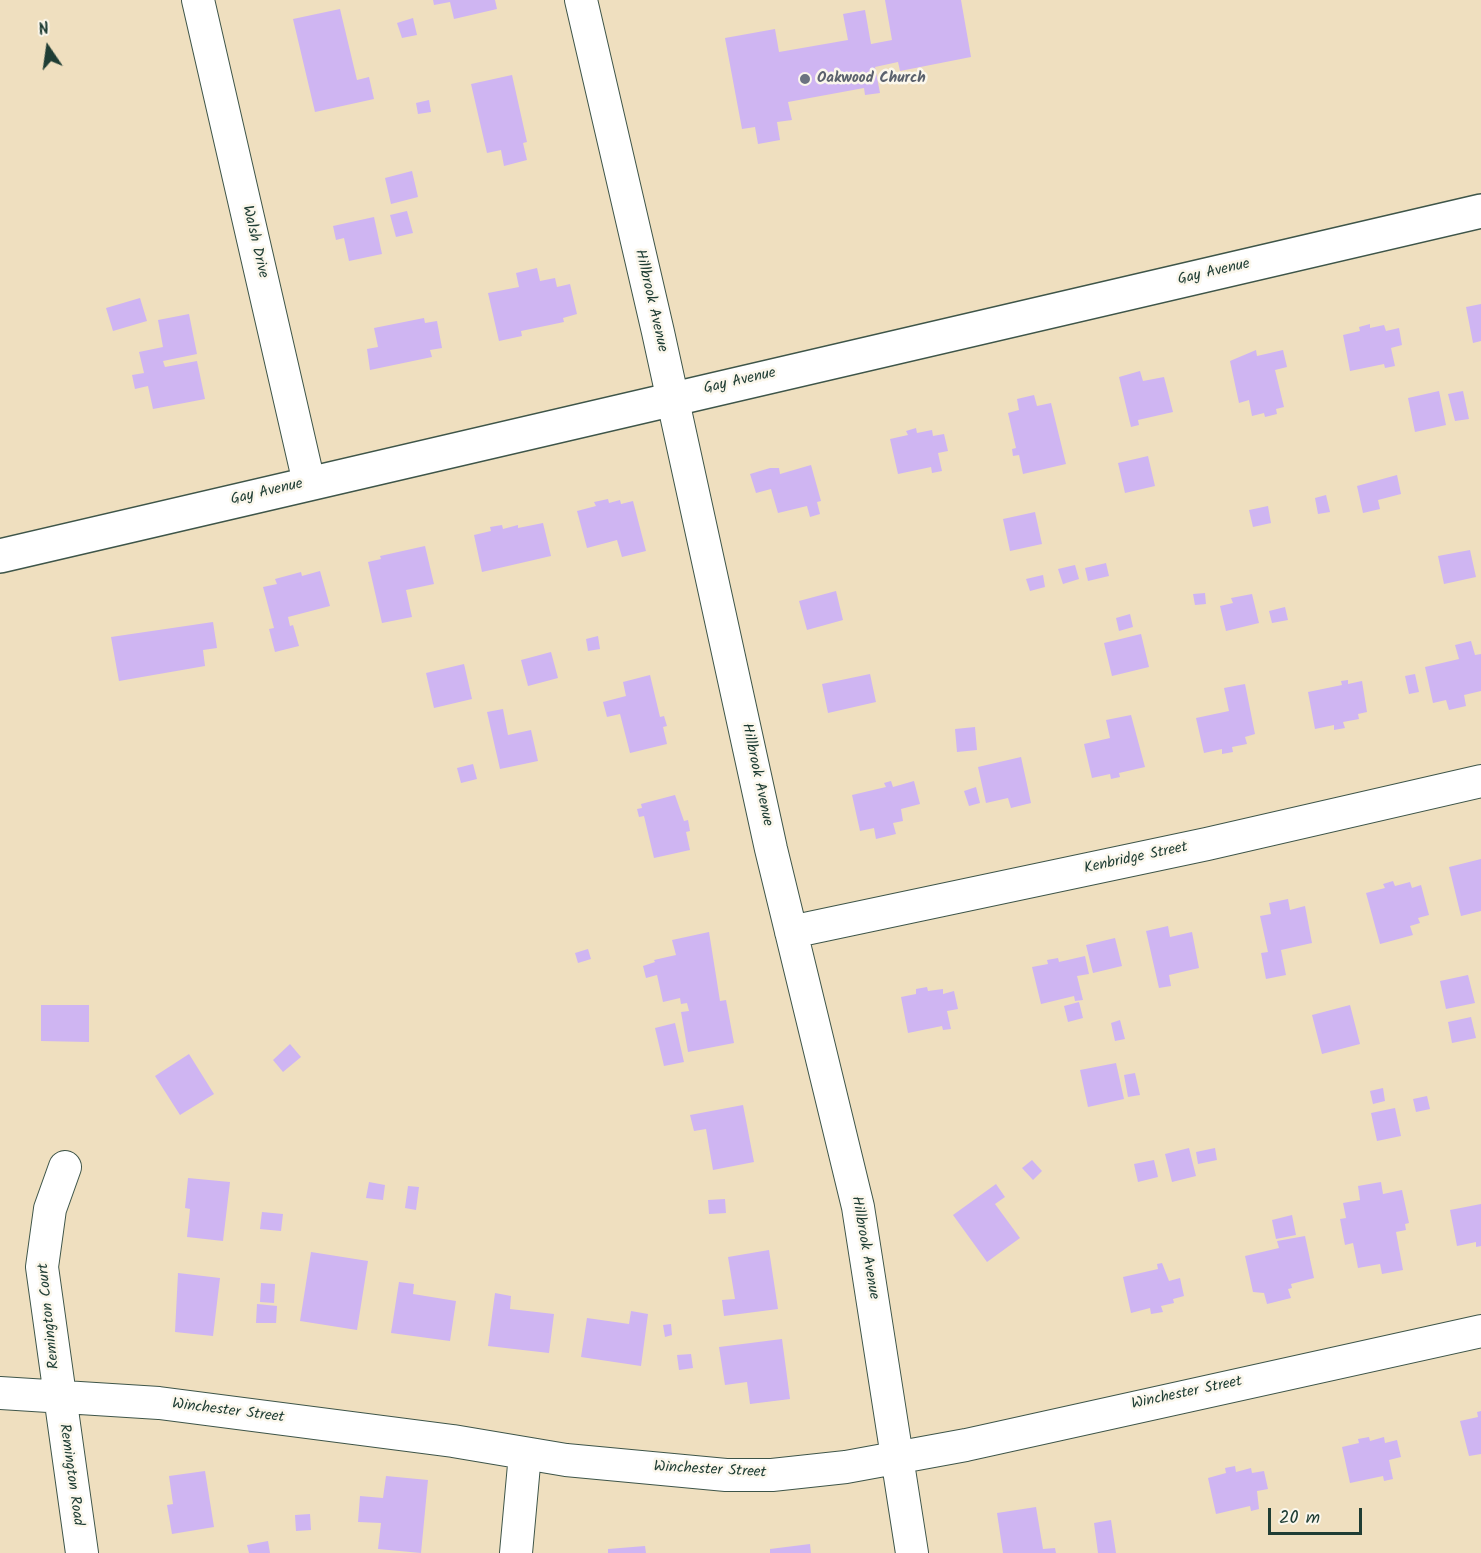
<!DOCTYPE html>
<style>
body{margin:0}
#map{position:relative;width:1481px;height:1553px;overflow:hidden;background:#efdfbf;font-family:Kalam,sans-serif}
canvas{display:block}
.north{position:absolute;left:18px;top:18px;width:60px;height:60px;-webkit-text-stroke:4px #fbf7ec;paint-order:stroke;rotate:347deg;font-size:16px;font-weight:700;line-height:24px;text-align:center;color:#1f3d34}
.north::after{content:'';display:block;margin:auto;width:21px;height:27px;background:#1f3d34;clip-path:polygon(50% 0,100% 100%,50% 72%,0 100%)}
.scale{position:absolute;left:1268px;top:1508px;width:94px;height:27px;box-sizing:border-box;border:3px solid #1f3d34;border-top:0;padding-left:8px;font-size:18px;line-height:21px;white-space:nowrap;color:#1f3d34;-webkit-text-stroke:4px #fbf7ec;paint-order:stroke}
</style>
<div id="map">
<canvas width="1481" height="1553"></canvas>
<div class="north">N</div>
<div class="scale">20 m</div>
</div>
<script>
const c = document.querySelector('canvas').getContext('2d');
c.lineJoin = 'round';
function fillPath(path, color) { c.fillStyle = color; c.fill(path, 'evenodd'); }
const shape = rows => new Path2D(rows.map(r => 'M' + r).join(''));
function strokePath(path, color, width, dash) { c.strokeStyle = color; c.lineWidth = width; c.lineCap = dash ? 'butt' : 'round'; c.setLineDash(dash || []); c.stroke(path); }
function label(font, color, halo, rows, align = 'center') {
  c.font = font + ' Kalam,sans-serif'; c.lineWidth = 5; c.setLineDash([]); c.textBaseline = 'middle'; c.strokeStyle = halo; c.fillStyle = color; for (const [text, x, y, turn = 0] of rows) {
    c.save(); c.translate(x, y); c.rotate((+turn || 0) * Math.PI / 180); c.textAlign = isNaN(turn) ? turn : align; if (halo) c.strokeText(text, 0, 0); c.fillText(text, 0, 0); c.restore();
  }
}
const building = shape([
 [433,0,495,0,497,9,454,19,450,2,434,5],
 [885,0,961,0,971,57,900,71,898,62,875,67,880,93,865,95,864,88,788,102,792,120,777,122,780,140,758,144,755,127,742,129,725,38,775,29,779,52,848,40,843,14,865,10,871,44,892,40],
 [340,9,357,80,369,77,374,99,315,112,293,19],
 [413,18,417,35,402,38,397,23],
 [512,75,527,142,523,143,527,160,504,166,501,150,487,153,471,84],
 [429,100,431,112,418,114,416,103],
 [412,171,418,197,391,204,385,178],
 [407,211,413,233,396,237,390,215],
 [374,217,382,254,349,261,344,238,336,240,333,226],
 [537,268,540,281,555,278,557,287,570,284,577,314,563,318,564,322,521,331,522,336,499,341,488,293,519,287,516,273],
 [140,298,147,321,113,331,106,308],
 [1481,304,1481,341,1473,343,1466,307],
 [189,314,197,354,163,361,165,367,197,361,205,399,153,409,148,386,135,389,132,375,144,373,139,352,163,347,158,320],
 [424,318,425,323,437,321,442,348,430,350,432,357,370,370,367,349,378,347,374,328],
 [1370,324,1370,328,1384,325,1386,331,1399,328,1402,345,1391,348,1395,366,1385,368,1384,364,1350,371,1343,335,1360,331,1359,327],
 [1256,350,1257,356,1283,350,1287,367,1275,370,1284,407,1276,409,1277,414,1265,417,1264,413,1252,416,1249,400,1239,403,1230,361],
 [1140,371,1143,381,1164,377,1173,412,1138,420,1139,425,1131,427,1119,377],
 [1439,391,1446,425,1415,432,1408,398],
 [1463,391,1469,419,1455,421,1448,394],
 [1034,395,1037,406,1051,403,1066,464,1023,474,1019,455,1013,456,1012,449,1016,448,1008,413,1019,410,1017,399],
 [916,428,917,433,932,430,933,436,944,434,948,451,938,453,942,471,932,473,931,467,898,474,890,439,908,435,906,431],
 [1148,456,1155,486,1125,493,1118,463],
 [811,465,821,501,817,502,820,514,810,517,807,506,778,513,771,489,756,493,750,474,770,468,779,468,780,474],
 [1397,475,1401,494,1378,500,1380,509,1363,513,1357,486],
 [1326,495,1330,512,1318,514,1315,498],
 [608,499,609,503,620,500,621,504,633,501,646,551,622,557,617,540,587,548,577,511,596,506,594,502],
 [1268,506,1271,523,1253,527,1249,510],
 [1035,512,1042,544,1010,551,1003,519],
 [543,523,551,556,482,572,474,535,491,531,490,527,502,525,503,529,518,525,518,528],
 [425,546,434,584,406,590,412,617,382,623,368,562,381,559,380,556],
 [1470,550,1476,577,1444,584,1438,556],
 [1106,563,1109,576,1088,581,1085,568],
 [1075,565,1079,579,1063,584,1058,569],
 [320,571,330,606,288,617,290,626,293,625,299,646,275,652,269,629,274,628,263,587,277,584,275,579,301,572,302,576],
 [1043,575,1045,587,1030,591,1026,579],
 [836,591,843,620,807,630,799,601],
 [1205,593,1206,604,1195,605,1193,594],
 [1252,594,1259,623,1226,631,1220,606,1233,603,1231,598],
 [1285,607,1288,620,1272,623,1269,611],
 [1130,614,1133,627,1119,631,1116,618],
 [213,622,217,648,203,650,205,666,119,681,111,637],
 [1141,634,1149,667,1112,676,1104,643],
 [598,636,600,649,588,651,586,639],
 [1471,641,1475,655,1481,654,1481,691,1464,695,1466,706,1449,710,1446,700,1433,703,1425,667,1459,659,1455,645],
 [551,652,558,678,528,686,521,660],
 [464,664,472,699,434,708,426,673],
 [870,674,876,702,828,713,822,684],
 [1415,674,1419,692,1409,694,1405,676],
 [650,675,660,717,664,716,667,726,663,727,667,744,630,753,620,714,607,717,603,702,626,696,623,682],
 [1348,680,1348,684,1362,681,1367,712,1358,714,1359,719,1343,722,1345,728,1334,730,1334,725,1315,729,1308,692,1342,685,1341,681],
 [1245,684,1255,734,1245,737,1247,744,1232,747,1233,752,1222,754,1222,749,1204,753,1196,718,1229,711,1224,688],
 [503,709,508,735,531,730,538,761,500,769,487,712],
 [1131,715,1145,767,1119,773,1120,777,1111,779,1110,774,1092,778,1084,744,1110,738,1106,720],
 [975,727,977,750,957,752,955,729],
 [1021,757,1031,803,1011,808,1008,798,986,803,978,767],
 [473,764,477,779,461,783,457,768],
 [891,781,893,787,914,781,920,804,901,809,903,821,893,823,896,834,876,839,874,828,860,831,852,795,886,787,884,783],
 [976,787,980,803,969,806,964,791],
 [675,795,684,821,688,820,690,831,686,832,690,850,654,858,644,816,639,817,637,809,642,808,641,804],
 [1481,859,1481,911,1461,916,1449,867],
 [1393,881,1395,886,1410,882,1412,888,1421,885,1429,915,1418,918,1420,923,1410,926,1413,935,1380,944,1366,893,1385,888,1383,884],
 [1288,899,1290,910,1305,906,1312,943,1281,950,1286,975,1266,979,1261,953,1268,952,1260,916,1271,914,1269,903],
 [1168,926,1170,937,1192,932,1199,968,1169,975,1171,986,1159,988,1146,931],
 [709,932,720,1001,726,1000,734,1043,688,1052,681,1012,689,1011,687,1003,681,1004,680,998,663,1002,657,975,646,978,643,966,655,962,654,960,676,955,672,940],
 [1115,938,1122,966,1093,973,1086,945],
 [588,949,591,959,578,963,575,953],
 [1085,956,1089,974,1077,976,1083,1000,1075,1001,1074,996,1041,1004,1032,967,1048,964,1047,960,1058,958,1059,962],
 [1468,975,1475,1003,1446,1009,1440,981],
 [927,987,928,991,943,989,943,994,954,991,958,1009,947,1011,951,1029,943,1030,942,1026,908,1033,901,997,916,994,916,989],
 [1079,1002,1083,1018,1068,1022,1064,1006],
 [41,1005,89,1005,89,1042,41,1041],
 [1350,1005,1360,1044,1322,1054,1312,1015],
 [1471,1017,1476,1038,1452,1043,1448,1022],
 [1120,1020,1125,1039,1115,1041,1111,1023],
 [675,1023,684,1062,664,1066,655,1028],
 [290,1044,301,1057,283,1072,273,1060],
 [189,1054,214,1094,180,1115,155,1076],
 [1116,1063,1124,1099,1088,1107,1080,1070],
 [1135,1073,1140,1095,1128,1097,1124,1075],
 [1383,1088,1385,1101,1373,1104,1370,1091],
 [1427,1096,1430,1109,1416,1112,1413,1099],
 [743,1105,754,1162,713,1170,706,1129,694,1131,690,1115],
 [1395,1108,1401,1136,1377,1141,1371,1113],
 [1189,1148,1196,1176,1172,1182,1165,1154],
 [1215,1148,1217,1160,1198,1164,1196,1152],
 [1032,1160,1042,1171,1033,1180,1022,1168],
 [1154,1160,1158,1177,1138,1182,1134,1164],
 [188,1178,230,1182,223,1241,187,1237,190,1209,185,1208],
 [369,1182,385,1185,383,1200,366,1198],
 [1381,1182,1383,1194,1402,1190,1409,1223,1405,1224,1406,1230,1396,1232,1403,1270,1382,1274,1380,1264,1358,1268,1353,1243,1345,1245,1340,1219,1346,1218,1343,1203,1360,1200,1358,1186],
 [996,1184,1005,1197,995,1204,1020,1238,987,1262,953,1215],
 [408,1186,419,1187,416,1210,405,1208],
 [725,1199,726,1213,709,1214,708,1200],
 [1481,1204,1481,1246,1476,1247,1476,1242,1457,1246,1450,1210],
 [262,1212,283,1214,281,1231,260,1229],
 [1292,1215,1296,1235,1276,1239,1272,1220],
 [1305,1236,1314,1278,1291,1284,1292,1288,1288,1289,1291,1298,1267,1304,1264,1293,1253,1292,1245,1256,1279,1248,1277,1241],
 [769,1250,778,1309,724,1316,722,1300,735,1299,728,1257],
 [311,1252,368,1261,357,1330,300,1321],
 [1162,1263,1169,1281,1180,1278,1184,1296,1173,1299,1174,1303,1161,1306,1163,1312,1151,1314,1150,1308,1131,1313,1123,1277,1158,1269,1157,1264],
 [178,1273,220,1278,213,1336,175,1332],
 [399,1282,414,1284,413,1294,456,1301,450,1341,391,1333],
 [261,1283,275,1284,274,1303,260,1302],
 [495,1293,511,1296,510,1309,554,1314,549,1353,488,1346],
 [257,1304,277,1306,276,1323,256,1323],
 [631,1311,648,1314,641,1366,581,1357,587,1318,629,1324],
 [671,1324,672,1335,665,1337,663,1325],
 [782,1339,790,1399,750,1404,747,1382,725,1385,719,1347],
 [691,1354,693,1368,679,1370,677,1355],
 [1481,1411,1481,1454,1469,1456,1460,1421,1478,1417,1477,1412],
 [1369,1437,1370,1441,1384,1437,1385,1443,1397,1440,1401,1457,1389,1460,1393,1479,1384,1481,1383,1476,1350,1483,1342,1447,1359,1443,1358,1439],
 [1235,1466,1236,1472,1251,1468,1252,1473,1264,1471,1268,1489,1257,1491,1259,1509,1251,1511,1250,1506,1216,1514,1208,1478,1226,1473,1225,1468],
 [205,1471,214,1527,172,1534,167,1505,173,1504,169,1476],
 [386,1476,428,1480,421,1553,378,1549,381,1523,358,1522,360,1496,383,1498],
 [1036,1507,1043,1549,1055,1548,1056,1553,1003,1553,997,1513],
 [310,1514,311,1530,296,1531,295,1515],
 [1111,1520,1116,1553,1098,1553,1094,1523],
 [268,1541,270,1553,249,1553,247,1545],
 [810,1544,811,1553,770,1553,770,1549],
 [645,1546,646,1553,608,1553,608,1549]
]);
const minor = shape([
 [198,0,309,483],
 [581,0,658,332,771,849,858,1207,912,1553],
 [791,932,1207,844,1481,781],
 [65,1167,50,1209,42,1267,82,1553],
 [0,1393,159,1403,453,1441,566,1460,726,1475,772,1475,846,1467,966,1445,1481,1331],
 [516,1553,525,1454]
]);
const tertiary = shape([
 [0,556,1481,211]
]);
const markers = [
 [805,79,6,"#6b7280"]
];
const worshipNames = [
 ["Oakwood Church",817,79]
];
const streetNames = [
 ["Walsh Drive",254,242,77],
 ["Gay Avenue",1214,273,-13],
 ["Hillbrook Avenue",650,301,77],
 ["Gay Avenue",740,382,-13],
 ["Gay Avenue",267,493,-13],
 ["Hillbrook Avenue",756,775,78],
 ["Kenbridge Street",1136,859,-12],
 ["Hillbrook Avenue",864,1248,80],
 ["Remington Court",50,1316,-96],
 ["Winchester Street",1187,1394,-12],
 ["Winchester Street",228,1412,7],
 ["Winchester Street",710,1471,3],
 ["Remington Road",70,1475,82]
];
fillPath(building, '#cfb5f2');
strokePath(minor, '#3e5549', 34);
strokePath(tertiary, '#3e5549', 36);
strokePath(minor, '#fff', 32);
strokePath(tertiary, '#fff', 33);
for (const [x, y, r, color] of markers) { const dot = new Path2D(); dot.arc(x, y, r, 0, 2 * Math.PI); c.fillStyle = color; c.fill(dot); strokePath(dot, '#fbf7ec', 2); }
label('bold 15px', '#5b616d', '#fbf7ec', worshipNames, 'left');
label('15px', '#1f3d34', '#fbf7ec', streetNames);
</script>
